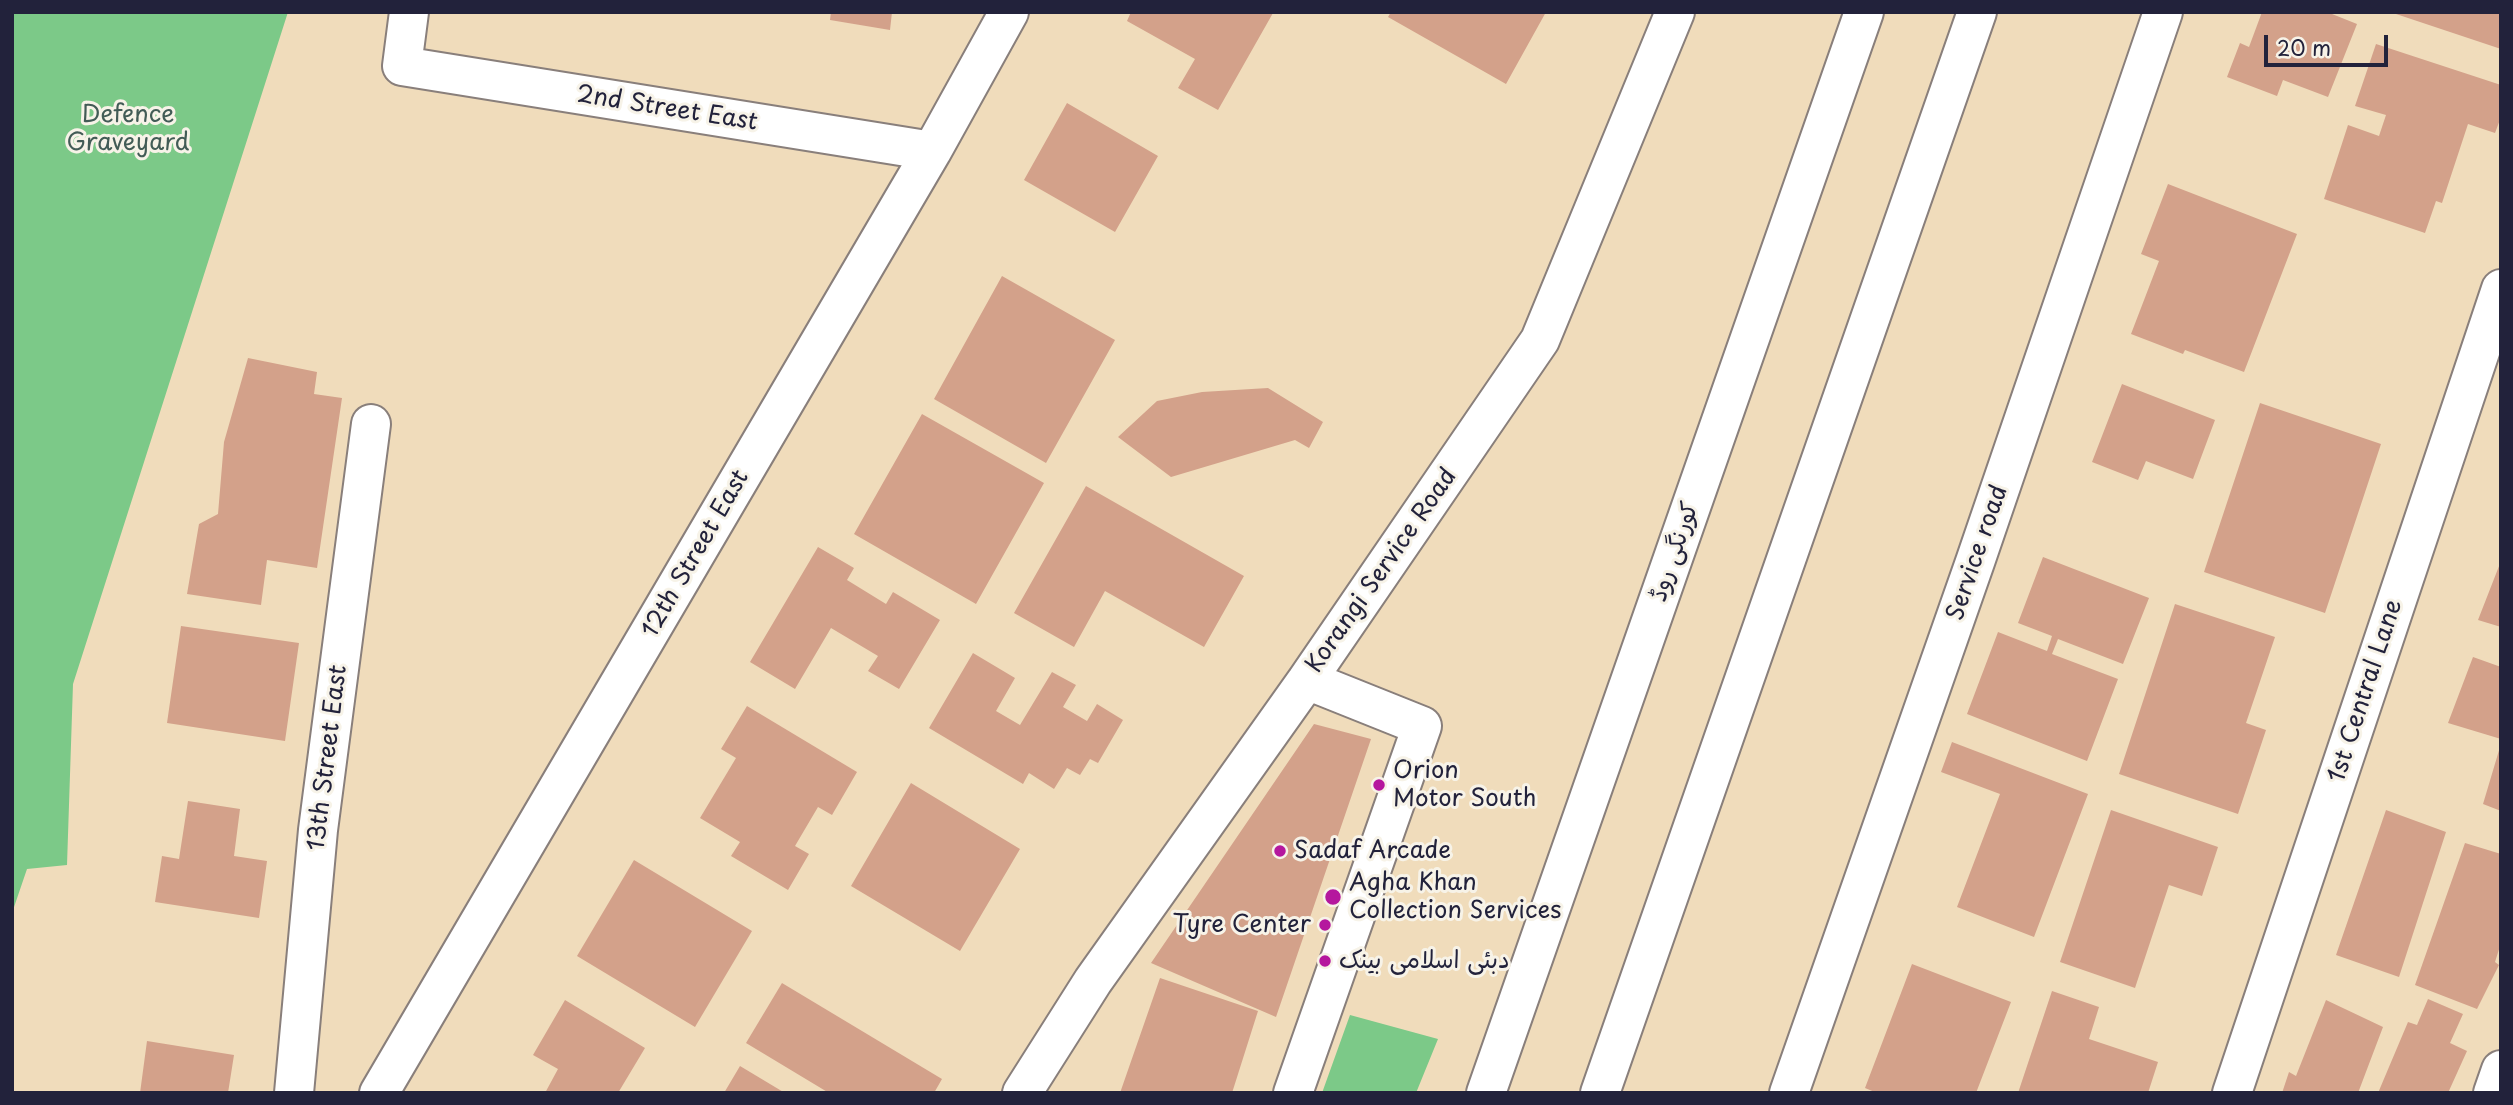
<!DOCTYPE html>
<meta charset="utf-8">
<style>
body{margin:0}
#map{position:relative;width:2513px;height:1105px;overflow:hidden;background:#f0dcbb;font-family:"Playpen Sans",sans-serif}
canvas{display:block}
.frame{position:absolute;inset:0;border:14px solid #22223b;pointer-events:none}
.scale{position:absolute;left:2264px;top:35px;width:124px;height:32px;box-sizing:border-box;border:4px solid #22223b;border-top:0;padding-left:9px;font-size:21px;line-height:24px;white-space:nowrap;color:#22223b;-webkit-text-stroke:5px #f7f3e8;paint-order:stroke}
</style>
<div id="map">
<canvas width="2513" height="1105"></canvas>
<div class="frame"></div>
<div class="scale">20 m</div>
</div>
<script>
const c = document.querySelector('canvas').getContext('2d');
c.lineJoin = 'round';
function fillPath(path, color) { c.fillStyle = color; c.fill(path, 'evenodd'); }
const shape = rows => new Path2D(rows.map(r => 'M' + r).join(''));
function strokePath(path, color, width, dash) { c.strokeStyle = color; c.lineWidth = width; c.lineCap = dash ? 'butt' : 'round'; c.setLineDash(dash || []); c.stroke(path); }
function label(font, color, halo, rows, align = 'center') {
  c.font = font + ' "Playpen Sans","Playpen Sans Arabic",sans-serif'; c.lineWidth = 6; c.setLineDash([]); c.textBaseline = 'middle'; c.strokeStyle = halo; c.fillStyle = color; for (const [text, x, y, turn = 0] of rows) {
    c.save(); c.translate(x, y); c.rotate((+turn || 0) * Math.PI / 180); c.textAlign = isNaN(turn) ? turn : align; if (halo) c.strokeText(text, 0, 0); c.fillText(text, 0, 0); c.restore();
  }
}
const green = shape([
 [12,12,288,12,73,684,67,865,27,869,12,913],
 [1350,1015,1438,1039,1416,1093,1322,1093]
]);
const building = shape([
 [831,12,892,12,890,30,830,20],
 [1131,12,1271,12,1273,13,1218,110,1178,88,1195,59,1127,21],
 [1391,12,1546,12,1506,84,1388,17],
 [2262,12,2327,12,2357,24,2328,97,2283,80,2277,96,2227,77,2240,43,2249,47],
 [2393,12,2501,12,2501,49,2393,13],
 [2376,44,2501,85,2501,117,2495,133,2468,124,2442,203,2436,201,2425,233,2324,199,2348,125,2379,136,2386,115,2355,106],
 [1067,103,1158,156,1115,232,1024,180],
 [2168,184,2297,234,2244,372,2185,350,2183,354,2131,334,2159,261,2141,254],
 [1002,276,1115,340,1046,463,934,399],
 [248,358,317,372,314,394,342,398,317,568,267,560,261,605,187,594,199,524,218,514,224,442],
 [2122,384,2215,420,2193,479,2146,461,2138,480,2092,462],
 [1268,388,1323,422,1309,448,1295,440,1171,477,1118,437,1157,401,1202,392],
 [2260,403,2381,444,2325,613,2204,572],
 [922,414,1044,483,976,604,854,534],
 [1086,486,1244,576,1204,647,1105,591,1074,647,1014,613],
 [818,547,854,568,847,580,886,604,893,592,940,620,899,689,868,671,878,656,831,628,795,689,750,662],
 [2043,557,2149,598,2123,664,2058,639,2052,654,2118,679,2087,761,1967,714,1998,632,2047,651,2052,636,2018,623],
 [2501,561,2501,627,2478,620],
 [2175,604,2275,637,2246,723,2266,730,2238,814,2119,774],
 [181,626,299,643,285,741,167,723],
 [973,653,1015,678,996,711,1020,725,1052,672,1076,685,1063,707,1087,721,1097,704,1123,720,1098,763,1090,759,1080,775,1067,768,1054,789,1029,773,1023,784,929,728],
 [2473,657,2501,667,2501,739,2448,723],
 [747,706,857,772,832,815,818,807,795,846,809,854,788,890,731,856,740,842,700,818,736,758,721,749],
 [1314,724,1371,739,1276,1017,1151,963],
 [1952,742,2088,794,2034,937,1957,907,2000,794,1941,772],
 [2500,747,2501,747,2501,811,2483,804],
 [911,783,1020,849,960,951,851,886],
 [188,801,240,809,234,856,267,861,259,918,155,902,162,856,179,859],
 [2111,810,2218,847,2202,896,2169,885,2135,988,2060,962],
 [2386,810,2446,832,2399,977,2336,955],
 [2465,843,2501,854,2501,943,2495,962,2499,965,2477,1009,2415,985],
 [634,860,752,931,695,1027,577,956],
 [1912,964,2011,1002,1976,1093,1877,1093,1865,1088],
 [1160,978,1258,1011,1232,1093,1120,1093],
 [782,983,942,1079,934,1093,829,1093,746,1043],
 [2052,991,2099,1007,2089,1039,2158,1062,2148,1093,2018,1093],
 [2428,999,2463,1014,2450,1043,2467,1051,2448,1093,2378,1093,2408,1022,2417,1025],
 [565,1000,645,1048,618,1093,545,1093,558,1069,533,1055],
 [2326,1000,2383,1027,2358,1093,2282,1093,2289,1072,2296,1076],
 [147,1041,234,1055,228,1093,140,1093],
 [740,1066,785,1093,724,1093]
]);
const minor = shape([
 [409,12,402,66,932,151],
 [294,1093,318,830,371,424],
 [379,1093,932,151,1009,12],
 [1022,1093,1093,981,1307,680,1540,340,1675,12],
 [1293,1093,1422,726,1307,680],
 [1789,1093,1975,562,2163,12],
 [2232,1093,2501,289],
 [2493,1093,2501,1070]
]);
const major = shape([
 [1486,1093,1864,12],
 [1600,1093,1977,12]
]);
const markers = [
 [1379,785,7,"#b5179e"],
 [1280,851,7,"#b5179e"],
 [1333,897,9,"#b5179e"],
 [1325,925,7,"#b5179e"],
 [1325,961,7,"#b5179e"]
];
const streetNames = [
 ["2nd Street East",667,109,9],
 ["کورنگی روڈ",1675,552,-71],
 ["Service road",1978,553,-71],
 ["12th Street East",696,554,-60],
 ["Korangi Service Road",1382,571,-55],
 ["1st Central Lane",2366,691,-72],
 ["13th Street East",328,758,-83]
];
const parkNames = [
 ["Defence",128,115],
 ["Graveyard",128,143]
];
const poiNames = [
 ["Orion",1393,771],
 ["Motor South",1393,799],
 ["Sadaf Arcade",1294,851],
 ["Agha Khan",1349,883],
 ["Collection Services",1349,911],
 ["Tyre Center",1311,925,"right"],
 ["دبئی اسلامی بینک",1339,961]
];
fillPath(green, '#7cc988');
fillPath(building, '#d3a18a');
strokePath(minor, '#897f7b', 42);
strokePath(major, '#897f7b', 42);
strokePath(minor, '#fff', 38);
strokePath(major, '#fff', 38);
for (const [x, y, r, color] of markers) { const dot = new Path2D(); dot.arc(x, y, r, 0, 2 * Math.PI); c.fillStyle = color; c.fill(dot); strokePath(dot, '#f7f3e8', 2.5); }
label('24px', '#22223b', '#f7f3e8', streetNames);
label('24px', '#425c56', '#f7f3e8', parkNames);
label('24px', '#22223b', '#f7f3e8', poiNames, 'left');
</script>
